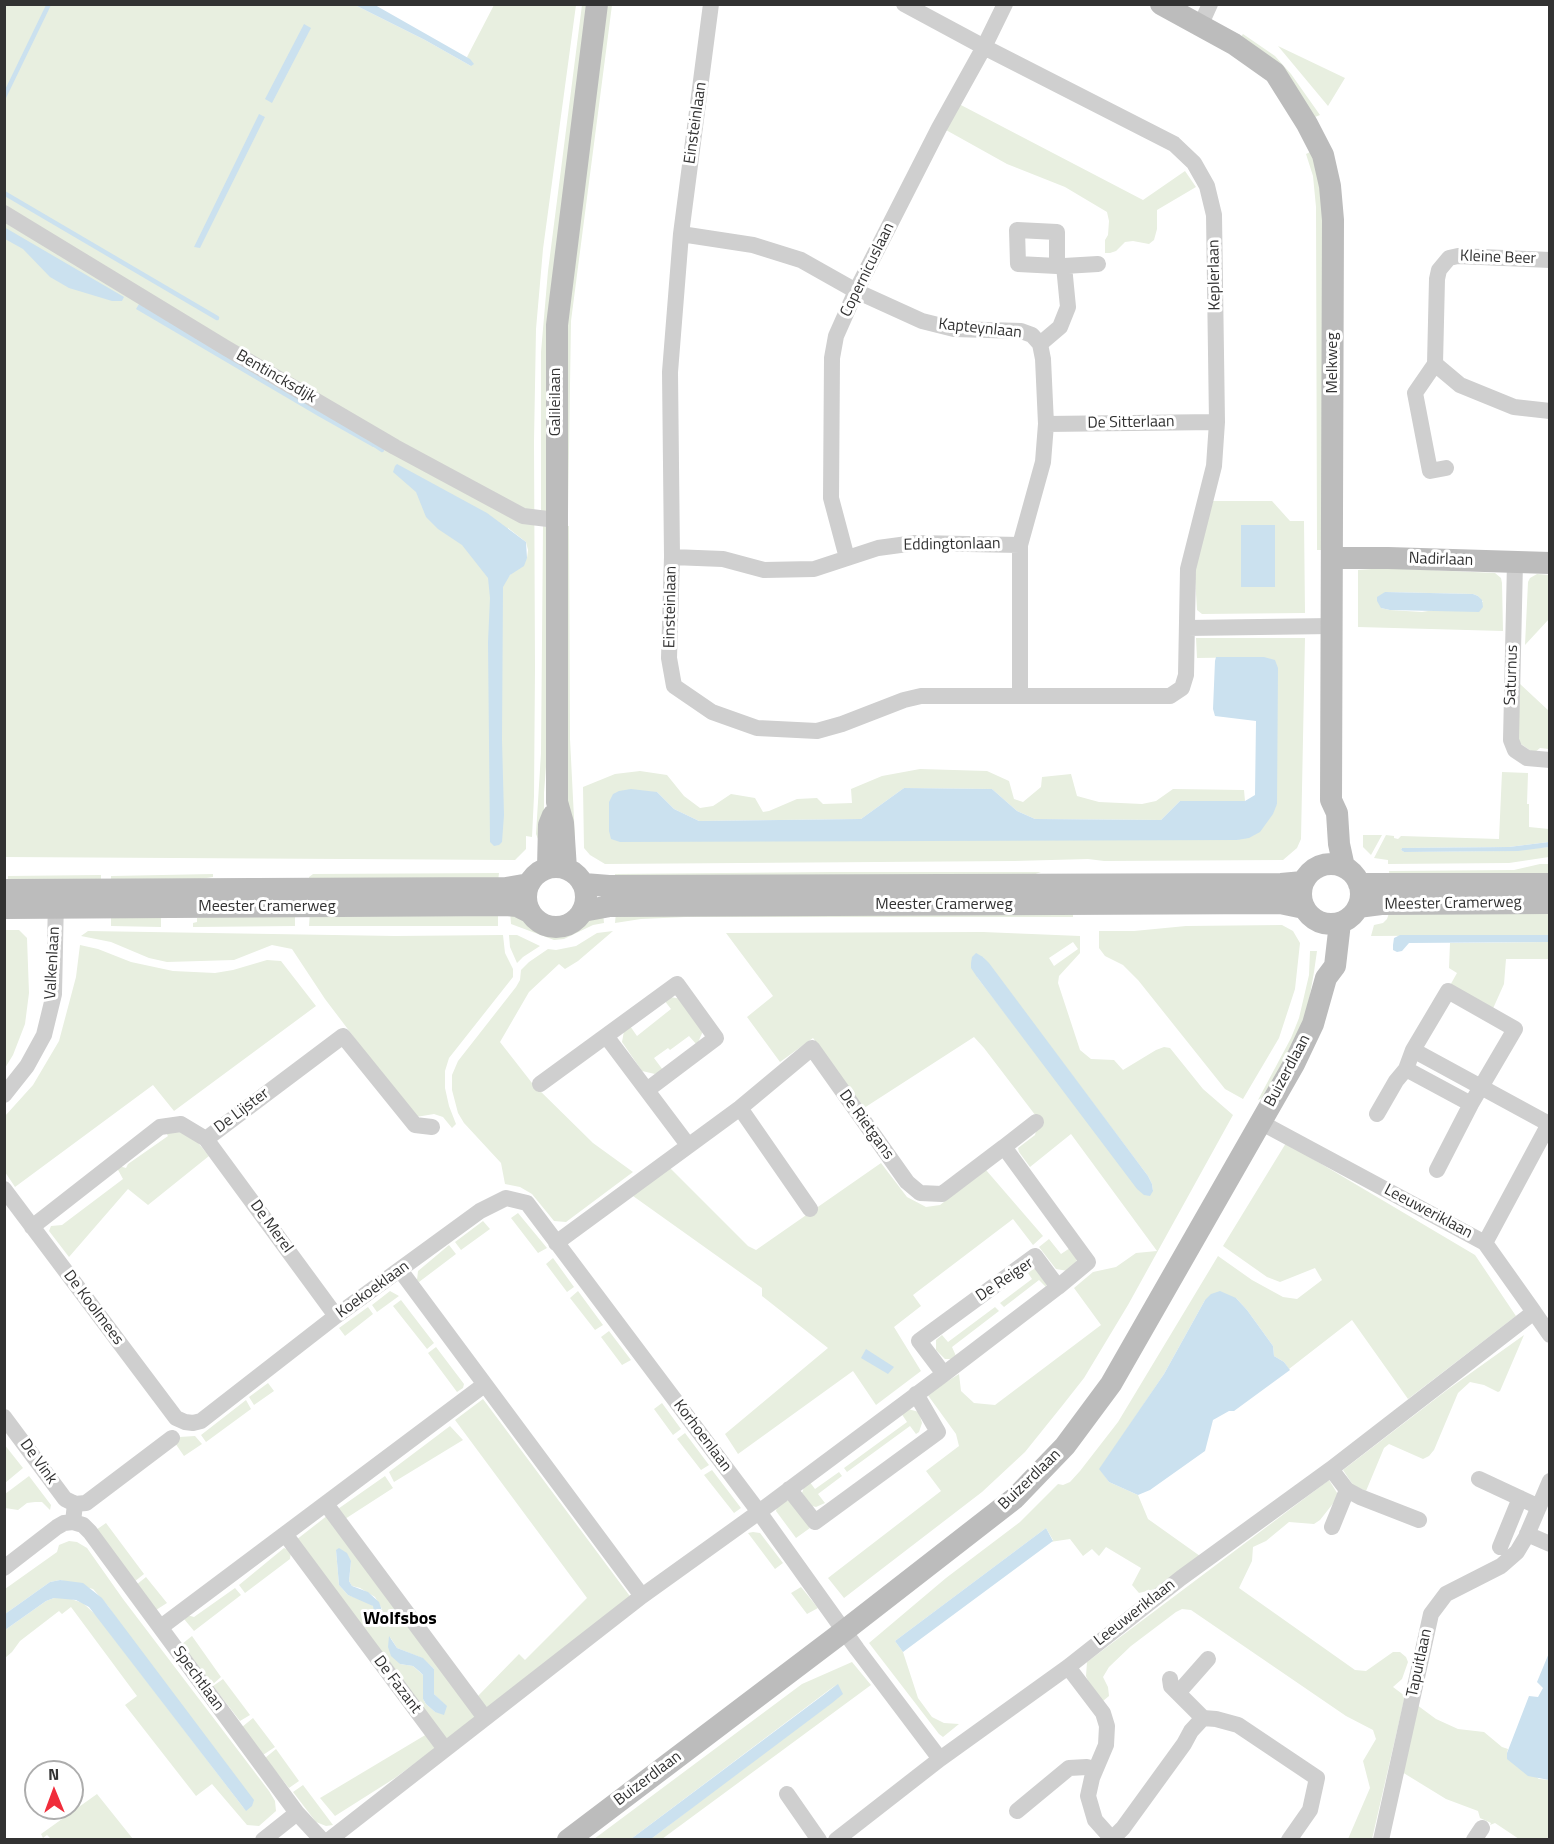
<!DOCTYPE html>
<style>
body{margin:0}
#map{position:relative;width:1554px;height:1844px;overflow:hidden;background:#fff;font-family:"Titillium Web",sans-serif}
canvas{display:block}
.frame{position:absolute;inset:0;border:6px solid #323232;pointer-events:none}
.north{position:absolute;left:24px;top:1760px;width:60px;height:60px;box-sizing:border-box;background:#fff;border:2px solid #adadad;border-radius:50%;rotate:359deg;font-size:16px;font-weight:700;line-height:24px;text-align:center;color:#323232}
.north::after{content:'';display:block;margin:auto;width:21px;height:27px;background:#f02d3b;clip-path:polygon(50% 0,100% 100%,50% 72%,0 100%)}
</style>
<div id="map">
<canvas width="1554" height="1844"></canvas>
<div class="frame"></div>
<div class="north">N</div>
</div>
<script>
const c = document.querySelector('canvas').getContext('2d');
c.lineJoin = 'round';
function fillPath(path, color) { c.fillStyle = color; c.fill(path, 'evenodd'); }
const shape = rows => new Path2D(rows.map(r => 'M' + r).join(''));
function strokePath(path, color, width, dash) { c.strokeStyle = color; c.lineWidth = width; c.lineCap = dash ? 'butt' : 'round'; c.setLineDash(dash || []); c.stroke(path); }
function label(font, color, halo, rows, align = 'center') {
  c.font = font + ' "Titillium Web",sans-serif'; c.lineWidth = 6; c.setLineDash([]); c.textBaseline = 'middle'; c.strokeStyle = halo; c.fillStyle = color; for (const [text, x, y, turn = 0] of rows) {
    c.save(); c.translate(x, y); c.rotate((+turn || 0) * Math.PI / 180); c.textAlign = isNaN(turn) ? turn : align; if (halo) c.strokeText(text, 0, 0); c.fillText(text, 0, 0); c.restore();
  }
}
const green = shape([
 [4,5,355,5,425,40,471,66,467,57,494,5,576,5,543,249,536,329,534,442,535,668,534,796,532,837,526,836,526,849,515,860,5,857],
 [508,528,526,542,528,550,527,558,506,579],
 [582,5,589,5,547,515,541,514,541,352,548,271],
 [605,5,612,5,571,321,568,516,565,322],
 [1243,34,1275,56,1291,74,1320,115,1315,117,1240,38],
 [1278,46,1345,78,1328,106],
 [959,104,1143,200,1185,171,1196,187,1157,210,1157,229,1154,240,1149,244,1133,241,1125,242,1116,251,1110,253,1105,253,1105,240,1108,235,1109,221,1107,212,1065,187,1007,164,946,130],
 [1310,152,1316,165,1324,216,1324,550,1317,550,1316,207,1313,176,1306,154],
 [1213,501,1272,501,1290,521,1304,521,1305,613,1202,614,1197,610,1195,577,1197,558],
 [543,526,546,527,548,740,544,793,544,838,538,839,536,834,541,753],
 [564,526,569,526,570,739,575,838,570,838,564,743],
 [1385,568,1495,573,1501,578,1502,583,1503,631,1358,627,1358,570],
 [1385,592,1473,594,1478,596,1483,602,1422,612,1390,610,1381,608],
 [1537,574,1549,575,1549,619,1525,645,1528,582,1530,578],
 [1196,638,1305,638,1301,839,1297,848,1283,860,1104,861,1088,859,1014,861,605,864,590,855,584,848,583,787,615,774,640,771,667,775,684,796,700,808,713,806,731,794,755,798,763,812,769,811,797,799,817,798,823,804,852,803,851,789,882,776,920,769,987,771,1009,781,1014,799,1023,802,1041,787,1042,777,1071,774,1077,796,1099,802,1142,804,1156,801,1173,789,1244,790,1245,801,1180,801,1161,820,1035,819,1017,811,992,789,904,788,861,819,699,821,674,809,657,792,609,831,1237,840,1277,804,1264,657,1197,658],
 [1519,683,1549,711,1549,749,1540,748,1534,753,1518,742],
 [1502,772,1528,773,1527,804,1529,804,1529,827,1549,829,1549,842,1509,847,1402,848,1401,850,1404,852,1502,851,1549,847,1549,857,1509,863,1388,864,1388,860,1374,858,1386,835,1394,836,1394,838,1398,839,1401,836,1499,839],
 [1363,835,1382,835,1371,855,1363,847],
 [1540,864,1550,864,1548,873,1390,879,1389,871,1514,870],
 [833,872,1041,872,1022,879,615,882,615,874],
 [499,873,498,881,309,883,309,877,313,874],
 [213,874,213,877,194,880,111,884,111,876],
 [101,875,101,883,8,885,8,876],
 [1549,907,1549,935,1371,936,1374,925,1383,923,1387,919,1389,913],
 [1073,909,1073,917,686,917,641,919,615,923,616,912],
 [498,910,498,926,309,926,310,911],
 [295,911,295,926,193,927,193,923,197,922,197,918],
 [510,911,527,918,545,931,554,933,568,931,578,925,590,915,603,913,604,923,593,925,564,939,554,940,511,924],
 [111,913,161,918,161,927,111,926],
 [1282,925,1293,931,1300,943,1295,989,1279,1038,1243,1099,1225,1089,1138,980,1123,965,1105,956,1099,948,1099,931,1134,931,1186,926],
 [5,930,19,930,27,938,29,993,25,1024,13,1055,5,1068],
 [88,931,395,936,503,935,505,953,513,969,513,977,449,1058,445,1071,445,1088,449,1106,456,1124,452,1128,443,1117,434,1114,416,1117,413,1115,325,999,292,949,272,945,234,960,167,962,149,958,111,942,81,936],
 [613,931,578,961,565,969,559,964,529,992,500,1042,532,1083,593,1143,633,1172,566,1222,554,1221,532,1194,520,1187,505,1184,501,1163,464,1123,458,1113,452,1090,452,1075,458,1061,516,987,520,980,521,970,529,962,548,949,556,950,576,946,597,933],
 [983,932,1080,936,1080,953,1059,976,1058,983,1080,1050,1091,1059,1114,1060,1123,1070,1156,1050,1164,1047,1170,1048,1203,1089,1233,1115,1128,1305,1084,1378,1062,1406,1025,1452,982,1492,844,1598,828,1578,941,1491,926,1471,959,1446,956,1434,927,1394,959,1374,961,1391,974,1403,995,1405,1101,1325,1074,1288,1093,1272,1116,1267,1136,1253,1157,1251,1071,1134,1030,1167,1019,1152,1018,1148,1035,1135,1039,1120,984,1048,974,1037,864,1108,813,1038,780,1062,747,1017,773,996,726,933],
 [1073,942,1078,949,1054,966,1049,958],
 [983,957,1148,1176,1152,1184,1153,1191,1031,1047,977,977],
 [509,935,517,935,540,946,523,957,517,963,510,947],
 [1549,942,1549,959,1506,959,1504,984,1491,1013,1448,989,1457,973,1449,968,1450,943],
 [80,945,98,949,131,962,173,971,215,973,233,970,267,960,281,961,316,1006,174,1111,153,1085,15,1187,5,1172,5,1116,33,1085,59,1041,76,977],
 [1310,951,1317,951,1314,972,1308,1006,1300,1029,1289,1054,1263,1097,1258,1100,1291,1038,1299,1018,1309,975],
 [670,997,682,999,703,1031,697,1045,689,1036,670,1050,668,1048,654,1058,663,1070,655,1074,642,1071,622,1042,624,1031,630,1026,637,1036,671,1009,664,1000],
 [165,1131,190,1133,209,1156,148,1205,128,1189,69,1257,49,1231,51,1226,62,1225,123,1179,117,1168,119,1166,126,1168,128,1164,168,1136],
 [1286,1143,1475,1255,1516,1316,1408,1399,1352,1320,1289,1369,1284,1362,1274,1356,1273,1346,1247,1310,1236,1298,1205,1300,1164,1374,1100,1469,1109,1482,1138,1495,1148,1519,1200,1556,1155,1589,1139,1593,1132,1585,1141,1568,1106,1547,1099,1556,1092,1549,1083,1556,1070,1539,1050,1542,1053,1540,1046,1528,895,1641,903,1652,918,1698,932,1717,944,1723,959,1724,943,1737,939,1734,869,1643,946,1578,1020,1522,1058,1484,1063,1485,1070,1482,1080,1471,1118,1422,1218,1256,1252,1280,1283,1297,1297,1299,1322,1280,1315,1268,1280,1282,1267,1277,1223,1246],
 [881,1163,907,1197,926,1207,940,1205,986,1170,1043,1236,1033,1245,1013,1219,913,1295,921,1306,894,1327,921,1371,876,1405,853,1371,738,1454,725,1434,828,1348,762,1296,762,1288,633,1196,669,1167,748,1246,756,1250],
 [518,1213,547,1248,538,1253,511,1218],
 [483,1221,490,1229,461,1250,455,1242],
 [1049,1239,1061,1254,1070,1248,1077,1258,1076,1265,1068,1271,1056,1269,1039,1247],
 [449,1245,456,1254,419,1282,417,1280,418,1271],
 [553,1258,574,1287,567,1292,546,1264],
 [1029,1269,1039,1269,1047,1284,1046,1287,1039,1280,1004,1307,1000,1303,1032,1279,1026,1270],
 [390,1291,399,1296,377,1312,372,1305],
 [578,1291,603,1325,595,1330,570,1298],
 [401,1300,434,1343,427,1349,393,1306],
 [368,1307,373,1314,345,1336,339,1328],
 [995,1307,999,1311,952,1347,956,1356,951,1359,945,1359,936,1350,936,1340,942,1335,948,1342],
 [609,1331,631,1360,622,1365,601,1337],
 [1524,1335,1500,1391,1498,1392,1484,1385,1470,1382,1458,1393,1434,1450,1429,1456,1423,1459,1389,1444,1384,1448,1366,1491,1353,1485,1343,1470,1447,1390],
 [436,1347,464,1384,463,1388,457,1392,428,1353],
 [268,1383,274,1391,254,1405,249,1397],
 [483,1399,632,1599,487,1709,478,1696,519,1654,525,1660,587,1598,455,1420],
 [246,1400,251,1409,206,1442,201,1435],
 [662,1403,681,1429,673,1435,654,1409],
 [908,1409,919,1412,922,1423,919,1432,916,1434,910,1426,847,1472,844,1468,907,1422,901,1413],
 [450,1426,463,1440,394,1482,389,1472],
 [685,1433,709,1465,701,1470,677,1439],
 [195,1436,202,1444,184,1456,175,1443,179,1437],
 [4,1444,23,1468,5,1483,4,1483],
 [712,1470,741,1508,734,1513,704,1475],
 [839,1472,842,1476,818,1494,825,1503,816,1507,812,1506,802,1493,804,1487,809,1481,815,1489],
 [29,1476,51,1505,50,1510,42,1502,35,1502,27,1503,18,1510,5,1508,5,1494],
 [385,1476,393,1488,345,1519,335,1511],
 [1329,1480,1339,1496,1320,1520,1314,1524,1289,1522,1266,1541,1253,1547,1252,1561,1239,1588,1355,1670,1366,1671,1393,1652,1400,1652,1406,1657,1408,1662,1402,1679,1393,1687,1405,1696,1372,1839,1348,1839,1370,1788,1363,1761,1376,1739,1373,1730,1346,1716,1191,1610,1182,1609,1176,1612,1131,1646,1109,1667,1103,1677,1108,1687,1109,1696,1103,1701,1089,1683,1086,1676,1087,1662],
 [786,1501,790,1501,810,1528,796,1538,776,1511,777,1506],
 [328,1515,478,1716,446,1740,296,1540],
 [336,1550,351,1561,349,1581,352,1586,360,1588,375,1597,382,1609,375,1610,373,1606,367,1602,348,1595,339,1585],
 [390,1637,397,1648,422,1658,434,1669,434,1694,444,1704,435,1712,426,1704,423,1699,423,1675,413,1666,400,1664],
 [106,1523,144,1574,134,1582,96,1530],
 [753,1532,760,1533,783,1563,775,1569,748,1533],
 [69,1541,77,1542,87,1548,123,1599,269,1791,275,1801,276,1811,259,1826,247,1825,212,1784,196,1796,125,1705,137,1696,71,1607,62,1614,59,1611,20,1641,12,1652,5,1658,5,1630,46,1601,54,1598,68,1598,83,1603,97,1616,246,1811,108,1606,93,1589,60,1580,50,1582,5,1614,5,1589,57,1552,59,1545],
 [284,1548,291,1551,290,1559,245,1593,239,1585],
 [146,1577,167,1603,156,1610,136,1585],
 [801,1587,818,1608,807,1614,791,1593],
 [235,1588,241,1595,194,1631,184,1619,187,1615,194,1617],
 [192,1636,221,1677,212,1685,182,1644],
 [852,1662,871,1685,662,1839,651,1839,685,1813,837,1684,631,1839,594,1839,802,1684],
 [223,1679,250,1715,240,1721,213,1686],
 [1417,1705,1436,1719,1458,1729,1484,1732,1502,1747,1508,1749,1507,1753,1539,1779,1549,1780,1549,1839,1519,1839,1495,1823,1490,1825,1491,1823,1480,1818,1478,1811,1446,1799,1402,1772],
 [253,1718,275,1747,263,1755,242,1727],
 [427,1734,437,1747,395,1778,335,1816,320,1798],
 [276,1749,299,1781,289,1788,265,1758],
 [303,1785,333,1825,326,1826,316,1822,293,1792],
 [97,1794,133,1839,51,1839,47,1835,43,1838,41,1834]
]);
const water = shape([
 [355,5,375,5,470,59,474,64,471,66,425,40],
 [304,24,311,28,272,103,265,99],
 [259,114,265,117,200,248,194,247],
 [4,227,124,297,122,301,112,301,69,288,50,277,23,249,5,239],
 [139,304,351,429,378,447,373,447,318,416,136,309],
 [397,464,487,513,526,542,527,558,524,566,510,575,503,587,502,740,504,815,502,842,499,845,494,846,490,842,488,642,490,598,488,578,462,545,438,529,426,517,416,492,393,472,395,466],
 [1241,525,1275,525,1275,587,1241,587],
 [1385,592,1473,594,1478,596,1482,600,1483,607,1479,612,1390,610,1381,608,1377,601,1377,597],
 [1216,657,1264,657,1275,660,1278,668,1277,804,1273,814,1260,832,1249,838,1237,840,620,842,611,839,609,831,609,802,613,794,619,791,631,789,657,792,674,809,699,821,861,819,904,788,992,789,1017,811,1035,819,1161,820,1180,801,1245,801,1255,795,1256,721,1215,716,1213,709,1215,661],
 [1549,842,1549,847,1518,851,1404,852,1401,850,1402,848,1509,847],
 [1400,935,1549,935,1550,942,1409,943,1402,951,1397,952,1393,950,1393,945,1394,938],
 [976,953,983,957,989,963,1148,1176,1152,1184,1153,1191,1150,1196,1144,1195,1137,1189,977,977,971,968,971,963,972,957],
 [1220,1291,1236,1298,1247,1310,1273,1346,1274,1356,1284,1362,1290,1370,1234,1411,1229,1411,1213,1420,1205,1451,1150,1490,1138,1495,1109,1482,1099,1469,1164,1374,1205,1300,1211,1294],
 [866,1349,894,1367,888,1374,861,1358],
 [1046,1528,1053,1541,903,1652,895,1641],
 [339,1548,347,1553,351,1561,349,1581,352,1586,368,1592,379,1602,384,1616,379,1623,376,1622,373,1606,348,1595,339,1585,336,1550],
 [60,1580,83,1583,102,1598,254,1800,252,1806,246,1811,89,1607,76,1600,54,1598,46,1601,5,1630,5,1614,50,1582],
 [389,1636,397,1648,423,1658,434,1669,434,1694,447,1706,444,1715,435,1712,426,1704,423,1699,423,1675,419,1671,413,1666,400,1664,391,1656,388,1647],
 [1549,1653,1549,1780,1528,1776,1507,1759,1507,1753,1529,1696,1538,1697,1543,1688,1537,1682],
 [838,1684,843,1694,832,1703,651,1839,631,1839]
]);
const stream = shape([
 [4,97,49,4],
 [4,193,217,318],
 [373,444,382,450]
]);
const street = shape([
 [711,4,681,234,670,372,672,557,669,658,674,686,712,712,757,728,817,731,842,724,904,700,921,696,1170,696,1182,688,1186,675,1188,569,1214,466,1217,422,1214,215,1207,186,1194,163,1174,144,984,47,904,4],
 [1201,24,1210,4],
 [4,213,226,348,395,447,523,516,556,520],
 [681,234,753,245,801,260,856,291,922,321,954,329,1021,331,1032,335,1040,344,1043,359,1046,424,1043,462,1020,545,1020,696],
 [1550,260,1458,256,1449,258,1439,270,1437,279,1435,364,1460,385,1514,407,1550,411],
 [1064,266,1098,264],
 [1040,344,1060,327,1068,307,1064,266,1057,266,1018,264,1017,230,1057,232,1057,266],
 [1435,364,1415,393,1430,471,1446,468],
 [1046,424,1217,422],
 [672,557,723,559,764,570,814,569,878,548,915,543,1020,545],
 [847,558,831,498,832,358,836,336,856,291,939,128,984,47,1005,4],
 [1515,562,1511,740,1515,750,1527,758,1550,760],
 [1187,628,1332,626],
 [606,1036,688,1145],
 [1413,1050,1549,1124],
 [1406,1069,1471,1104],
 [540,1084,677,984,716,1038,647,1090],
 [4,1095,27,1066,44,1035,54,994,56,899],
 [740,1108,810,1209],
 [1377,1114,1396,1081,1406,1069,1413,1050,1448,991,1515,1029,1471,1104,1437,1170],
 [206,1139,336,1316],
 [1004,1147,1036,1122],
 [4,1189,176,1418,185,1422,193,1423,201,1421,336,1316,480,1211,506,1198,527,1203,759,1512,857,1649,940,1759,836,1840],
 [32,1227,160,1127,181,1124,206,1139,343,1036,415,1125,432,1127],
 [556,1243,740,1108,812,1048,907,1182,920,1193,942,1194,1004,1147,1088,1262,1058,1287],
 [1485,1243,1550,1122],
 [400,1270,642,1596],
 [1534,1312,1550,1335],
 [4,1417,65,1499,75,1504],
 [1331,1469,1347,1490,1360,1497,1419,1520],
 [1479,1479,1539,1507],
 [789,1489,815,1522,938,1432,916,1394],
 [326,1504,485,1718],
 [73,1522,83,1525,90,1532,297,1813,322,1840],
 [1332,1527,1347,1490],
 [285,1534,445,1749],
 [1527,1534,1550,1544],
 [1500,1547,1520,1498],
 [4,1568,57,1527,64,1523,73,1522,75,1504,86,1503,172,1438],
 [161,1627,484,1385],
 [1068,1667,1103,1713,1107,1726,1106,1745,1092,1778,1088,1796,1095,1820,1112,1839,1123,1828,1184,1744,1191,1731,1203,1718],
 [1170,1679,1171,1686,1203,1718,1216,1719,1238,1725,1317,1778,1310,1810,1289,1840],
 [1178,1693,1208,1659],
 [940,1759,1068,1667,1181,1578,1331,1469,1534,1312,1485,1243,1260,1122],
 [787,1794,819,1840],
 [1017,1811,1069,1768,1087,1767,1095,1770],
 [263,1840,297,1813],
 [329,1840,642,1596,759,1512,944,1374,1058,1287,1035,1256,919,1341,944,1374],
 [1381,1840,1431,1614,1446,1594,1501,1566,1517,1552,1526,1537,1550,1481],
 [1474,1840,1482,1828]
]);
const secondary = shape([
 [1161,4,1234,44,1275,73,1307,124,1323,155,1330,186,1333,220,1331,800,1337,813,1339,844,1344,867],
 [1332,558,1388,558,1550,563],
 '1301 894a30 30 0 1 1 60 0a30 30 0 1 1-60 0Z',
 '526 897a30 30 0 1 1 60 0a30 30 0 1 1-60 0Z',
 [548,868,549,825,553,815],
 [566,869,563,823,557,802,557,325,597,4],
 [584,884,609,886,1281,884,1303,882],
 [1359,884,1550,884],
 [4,890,506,888,529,884],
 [1358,907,1381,904,1550,903],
 [4,908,506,905,517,906,529,912],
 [583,911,610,906,1280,903,1304,908],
 [568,1840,844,1631,1015,1498,1065,1446,1111,1384,1294,1064,1313,1024,1326,978,1335,966,1340,923]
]);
const streetNames = [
 ["Einsteinlaan",696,123,-82],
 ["Kleine Beer",1498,258,2],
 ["Copernicuslaan",868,270,-64],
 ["Keplerlaan",1215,275,-91],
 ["Kapteynlaan",980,329,6],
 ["Melkweg",1333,363,-90],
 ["Bentincksdijk",276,377,30],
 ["Galileilaan",556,402,-90],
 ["De Sitterlaan",1131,423,-1],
 ["Eddingtonlaan",952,545,-1],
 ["Nadirlaan",1441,560,2],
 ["Einsteinlaan",671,607,-89],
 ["Saturnus",1512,675,-88],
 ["Meester Cramerweg",1453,904,-1],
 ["Meester Cramerweg",944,905],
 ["Meester Cramerweg",267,907],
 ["Valkenlaan",53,963,-87],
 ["Buizerdlaan",1288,1071,-62],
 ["De Lijster",242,1111,-37],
 ["De Rietgans",866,1125,54],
 ["Leeuweriklaan",1428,1212,28],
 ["De Merel",271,1227,54],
 ["De Reiger",1005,1280,-34],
 ["Koekoeklaan",373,1290,-36],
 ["De Koolmees",93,1308,53],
 ["Korhoenlaan",702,1436,53],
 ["De Vink",38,1462,54],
 ["Buizerdlaan",1030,1480,-44],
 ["Leeuweriklaan",1135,1613,-38],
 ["Tapuitlaan",1420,1663,-78],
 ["Spechtlaan",198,1679,54],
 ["De Fazant",397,1685,53],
 ["Buizerdlaan",648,1779,-37]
];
const neighbourhoodNames = [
 ["Wolfsbos",400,1620]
];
fillPath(green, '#e8efe0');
fillPath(water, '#cbe1ef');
strokePath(stream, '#cbe1ef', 4.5);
strokePath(street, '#cfcfcf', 16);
strokePath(secondary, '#bcbcbc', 22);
label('16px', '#323232', '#fff', streetNames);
label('bold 18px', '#000', '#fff', neighbourhoodNames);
</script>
